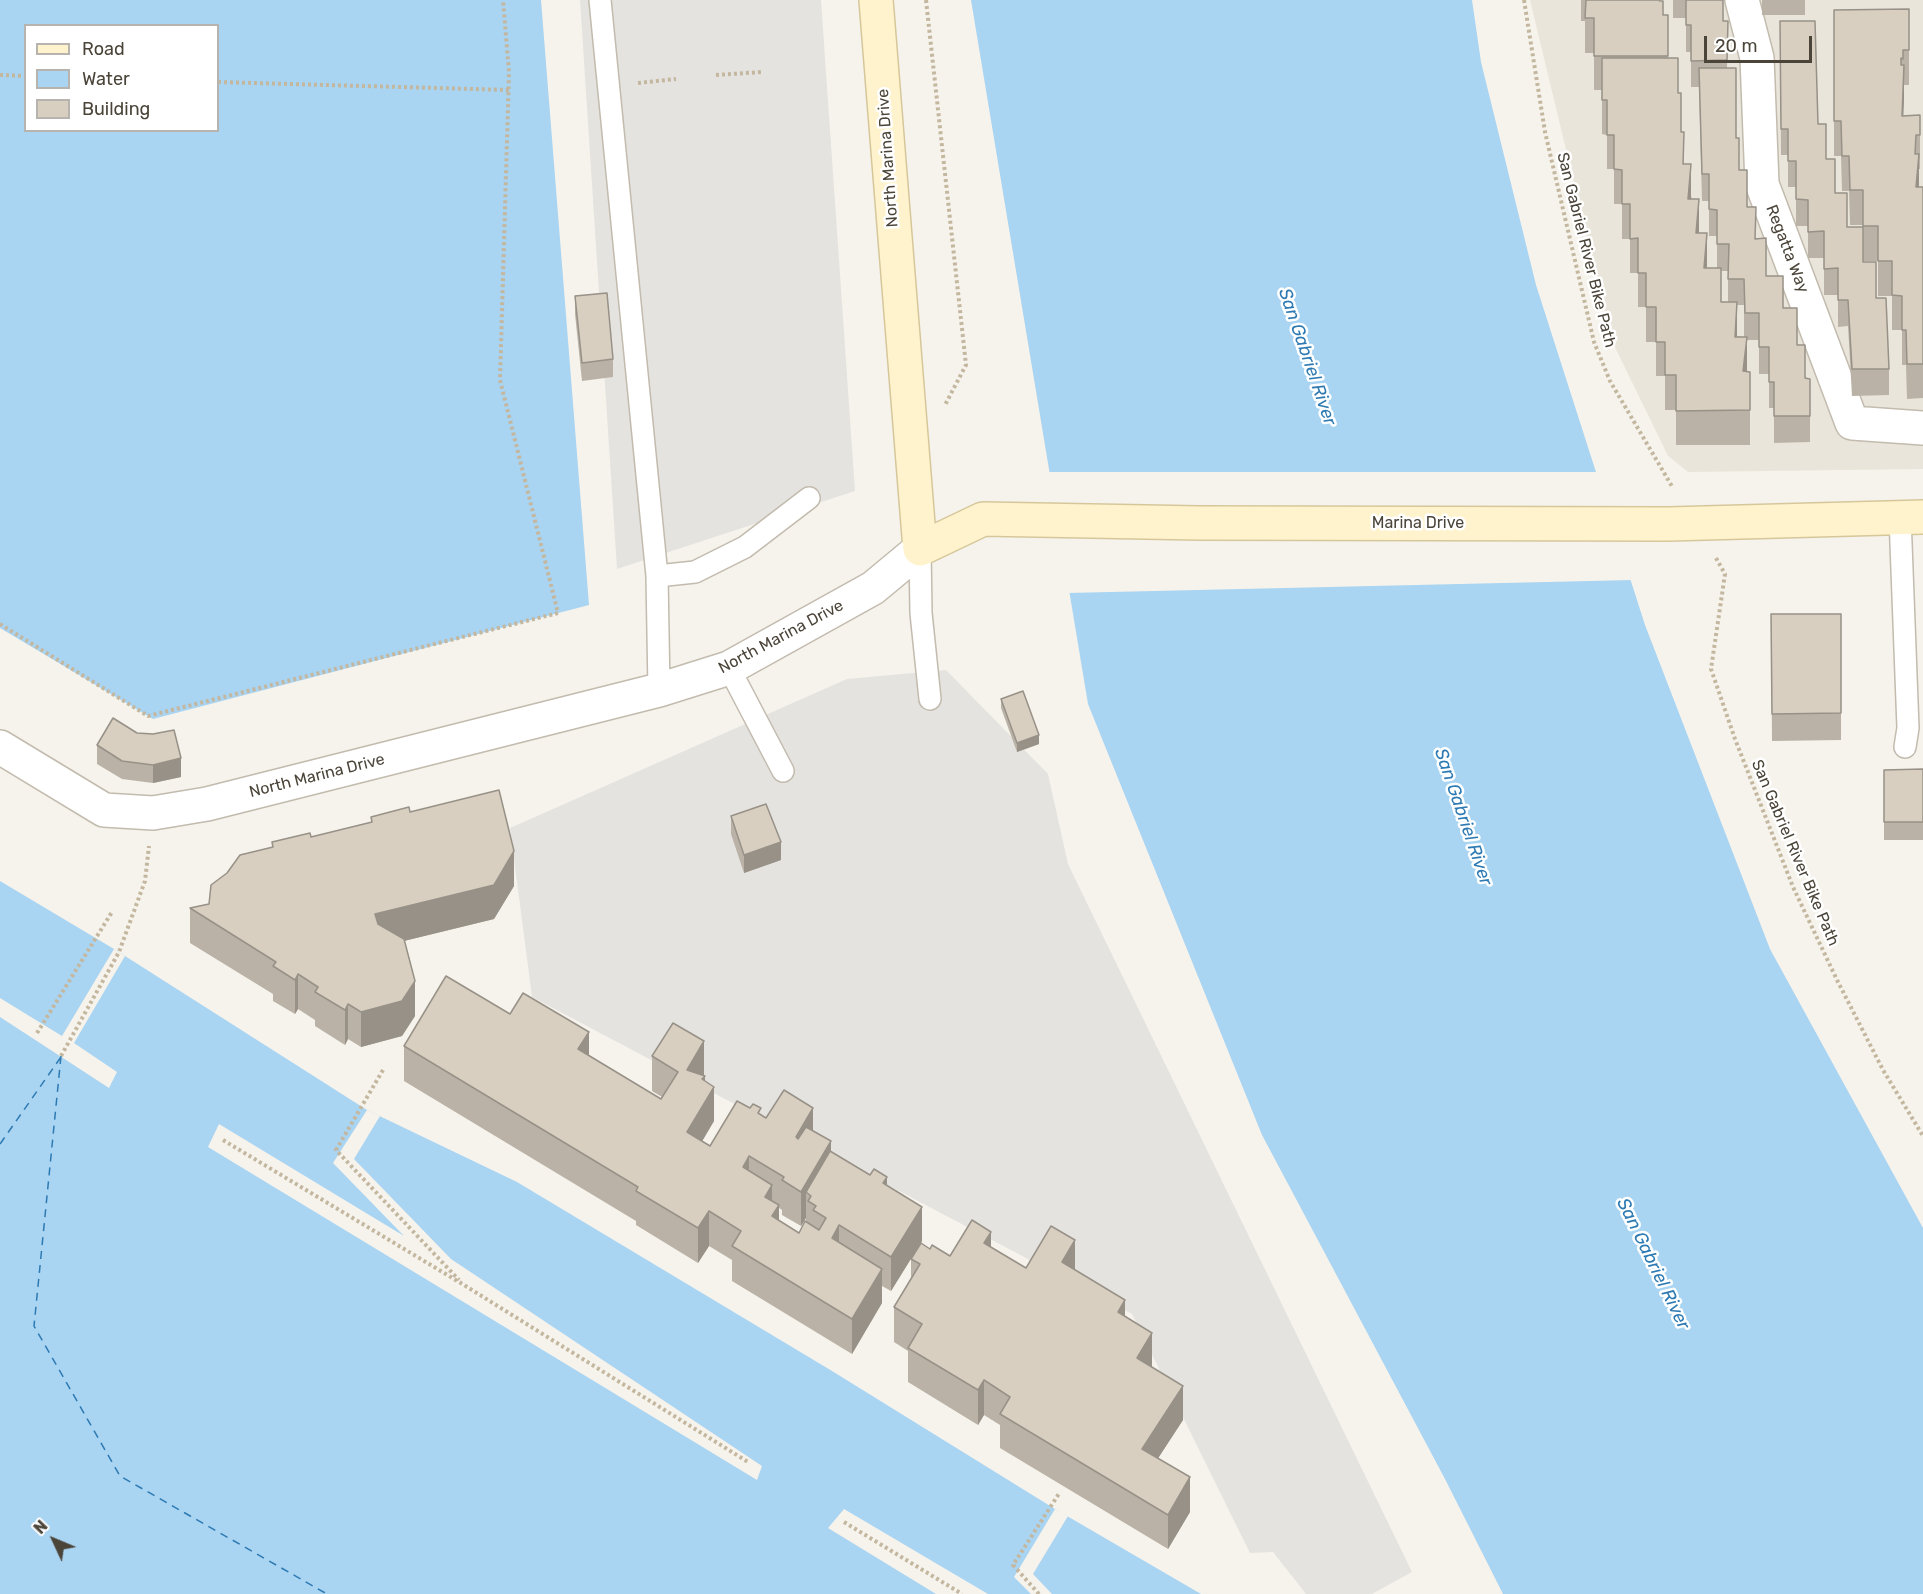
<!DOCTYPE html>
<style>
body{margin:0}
#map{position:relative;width:1923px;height:1594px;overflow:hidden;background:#f6f3ec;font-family:Rubik,sans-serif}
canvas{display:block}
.legend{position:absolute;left:24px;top:24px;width:195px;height:108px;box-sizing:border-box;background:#fff;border:2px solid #b7b4b0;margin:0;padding:8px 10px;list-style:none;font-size:18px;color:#4b4439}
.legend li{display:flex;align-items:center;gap:12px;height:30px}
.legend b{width:30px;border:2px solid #b7b4b0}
.north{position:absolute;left:24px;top:1510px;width:60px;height:60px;-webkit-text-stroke:4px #fff;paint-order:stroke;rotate:314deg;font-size:16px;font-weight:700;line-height:24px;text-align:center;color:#4b4439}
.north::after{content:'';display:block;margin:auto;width:21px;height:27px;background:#4b4439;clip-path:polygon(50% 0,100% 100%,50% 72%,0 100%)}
.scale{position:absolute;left:1704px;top:36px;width:108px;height:27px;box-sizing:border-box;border:3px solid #4b4439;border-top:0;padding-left:8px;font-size:18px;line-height:21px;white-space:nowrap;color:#4b4439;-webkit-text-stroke:4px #fff;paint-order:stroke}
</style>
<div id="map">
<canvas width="1923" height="1594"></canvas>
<ul class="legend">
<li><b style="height:8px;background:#fff3cd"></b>Road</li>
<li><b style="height:16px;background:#a9d4f2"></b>Water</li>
<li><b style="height:16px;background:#d8cfc1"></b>Building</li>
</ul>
<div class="north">N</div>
<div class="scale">20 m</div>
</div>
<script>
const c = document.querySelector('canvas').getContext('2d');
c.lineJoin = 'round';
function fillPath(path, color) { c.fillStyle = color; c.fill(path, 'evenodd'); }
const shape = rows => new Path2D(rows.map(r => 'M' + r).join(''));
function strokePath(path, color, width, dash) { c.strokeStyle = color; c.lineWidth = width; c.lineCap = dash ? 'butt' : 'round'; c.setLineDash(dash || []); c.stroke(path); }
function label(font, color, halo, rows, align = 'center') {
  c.font = font + ' Rubik,sans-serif'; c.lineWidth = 5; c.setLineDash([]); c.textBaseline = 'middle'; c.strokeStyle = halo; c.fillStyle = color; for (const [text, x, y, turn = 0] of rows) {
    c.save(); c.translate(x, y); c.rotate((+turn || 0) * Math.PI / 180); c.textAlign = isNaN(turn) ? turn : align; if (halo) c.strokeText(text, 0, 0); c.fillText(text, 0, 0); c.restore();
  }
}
const residential = shape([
 [1530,0,1923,0,1923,469,1688,472,1668,456,1612,341]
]);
const parking = shape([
 [580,0,821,0,855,491,617,569],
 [946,670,1048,774,1068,864,1412,1572,1372,1594,1306,1594,1273,1552,1250,1553,1132,1314,532,997,510,828,847,679]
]);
const water = shape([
 [0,0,541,0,589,605,153,719,0,628],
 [26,26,218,26,218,130,26,130],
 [971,0,1472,0,1481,62,1536,285,1645,625,1770,949,1923,1228,1923,1594,1503,1594,1445,1479,1262,1135,1088,704],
 [0,881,114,949,367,1110,517,1182,832,1371,1055,1509,1201,1594,0,1594]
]);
const pier = shape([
 [1046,472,1599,472,1634,580,1067,593],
 [114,949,125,956,74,1043,117,1072,109,1088,0,1017,0,998,62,1036],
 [367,1110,380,1116,354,1159,451,1259,762,1466,757,1480,208,1147,219,1124,404,1236,333,1163],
 [844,1509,988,1594,936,1594,828,1528],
 [1055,1509,1068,1516,1033,1574,1052,1594,1031,1594,1014,1577]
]);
const ferry = shape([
 [61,1056,34,1326,120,1476,327,1594],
 [0,1144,61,1057]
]);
const path = shape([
 [926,0,966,365,945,405],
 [1524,0,1545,132,1594,342,1610,381,1673,488],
 [0,75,26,76],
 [716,75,762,72],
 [218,82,509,90],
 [638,83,676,79],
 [1716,558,1725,574,1711,669,1735,739,1793,887,1837,980,1883,1070,1923,1136],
 [0,624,148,716,558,613,500,380,509,72,503,0],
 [37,1033,112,912],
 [61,1056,119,952,145,881,149,846],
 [383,1070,336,1150,459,1280],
 [223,1140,464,1285,748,1462],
 [844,1522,962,1594],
 [1039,1594,1013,1565,1060,1492]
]);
const lane = shape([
 [600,0,657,576,659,690],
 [1900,517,1908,728,1905,747],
 [920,549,921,613,930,699],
 [657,576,695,572,745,547,809,498],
 [729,668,783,771]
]);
const street = shape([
 [1742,0,1757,58,1762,184,1852,423,1923,428],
 [0,747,104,810,153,813,207,804,659,690,729,668,873,588,920,549]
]);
const secondary = shape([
 [876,0,920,549,983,519,1199,523,1669,524,1923,517]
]);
const wall = shape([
 [1581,0,1659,0,1663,15,1668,15,1668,58,1678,92,1684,164,1707,268,1717,268,1717,236,1709,236,1709,201,1702,201,1699,87,1691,87,1691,52,1686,52,1686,18,1673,18,1673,0,1723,0,1723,21,1728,21,1727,68,1739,170,1747,207,1766,276,1783,308,1797,345,1805,379,1810,379,1810,442,1774,443,1774,408,1769,408,1769,374,1759,374,1759,340,1747,340,1747,372,1750,372,1750,445,1676,445,1676,410,1665,410,1665,376,1656,376,1656,342,1646,342,1646,307,1638,307,1638,273,1630,273,1630,239,1622,239,1622,204,1614,204,1614,169,1607,169,1607,135,1602,134,1602,90,1594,90,1594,53,1585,53,1585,21,1581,21],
 [1721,271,1728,271,1728,302,1721,302],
 [1737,305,1744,305,1744,337,1737,336],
 [1762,0,1805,0,1805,15,1762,15],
 [1909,9,1909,85,1904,85,1903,116,1920,115,1920,169,1919,169,1919,187,1923,187,1923,398,1907,399,1906,365,1902,365,1902,330,1892,330,1892,296,1878,296,1878,261,1863,261,1863,262,1876,298,1889,369,1889,395,1852,396,1848,326,1838,327,1838,295,1824,295,1824,258,1808,258,1808,226,1796,226,1796,187,1788,187,1788,155,1781,155,1780,21,1818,124,1826,159,1835,193,1847,227,1863,227,1863,225,1850,225,1849,191,1842,191,1841,156,1834,156,1834,10],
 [575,296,613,359,613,377,582,381,575,314],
 [1771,614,1841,614,1841,740,1772,741],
 [1001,699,1039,744,1017,752,1001,708],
 [137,733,181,777,153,783,122,779,97,764,97,745],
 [1923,769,1923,840,1884,840,1884,770],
 [410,812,514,886,494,919,404,941,415,1016,402,1036,361,1047,348,1039,345,1045,315,1026,315,1020,298,1009,295,1014,273,1001,273,994,190,943,190,908,209,904,272,847,272,842,311,837,371,822,371,817],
 [731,816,781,860,744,873,731,834],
 [510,1014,589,1055,661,1099,662,1097,652,1091,652,1056,704,1075,714,1121,702,1141,710,1146,761,1115,766,1118,813,1131,831,1152,887,1186,922,1241,891,1291,882,1286,882,1303,852,1354,732,1281,732,1260,709,1246,698,1263,636,1225,636,1221,404,1081,404,1046],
 [779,1208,782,1210,782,1215,801,1226,806,1218,806,1222,799,1233,779,1221],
 [991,1247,1026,1268,1075,1270,1125,1316,1152,1367,1183,1420,1158,1458,1190,1512,1168,1549,1000,1448,1000,1425,984,1415,978,1425,908,1382,908,1351,894,1342,894,1307,911,1278,911,1259,930,1249,950,1256]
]);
const shadedWall = shape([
 [1904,65,1904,100,1902,150,1902,116],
 [1919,154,1919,189,1916,187],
 [1691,164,1691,199,1688,199],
 [1699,199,1699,233,1696,233],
 [1707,233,1707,267,1704,268],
 [1737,302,1737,336,1735,337],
 [1747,337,1747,371,1743,371],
 [1039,735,1039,744,1017,752,1017,743],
 [181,758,181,777,153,783,153,765],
 [781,842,781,860,744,873,744,855],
 [514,851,514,886,494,919,375,948,375,914],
 [298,974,298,1009,295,1014,295,980],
 [415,981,415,1016,402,1036,361,1047,361,1012],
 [348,1004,348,1039,345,1045,345,1010],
 [589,1032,589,1067,578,1049],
 [704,1041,704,1076,687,1070],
 [705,1076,705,1102,714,1087,714,1121,687,1167,687,1132,702,1079],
 [813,1108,813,1143,796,1172,796,1137],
 [831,1141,831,1176,806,1192,806,1218,801,1226,801,1192],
 [749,1156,749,1190,743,1167],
 [887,1177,887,1211,883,1183],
 [772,1185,772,1216,779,1205,779,1240,765,1197],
 [922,1207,922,1241,891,1291,891,1257],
 [709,1211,709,1246,698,1263,698,1228],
 [839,1225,839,1260,832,1238],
 [991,1232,991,1266,984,1243],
 [1075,1240,1075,1275,1062,1262],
 [882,1269,882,1303,852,1354,852,1319],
 [1125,1300,1125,1335,1118,1312],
 [1152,1333,1152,1367,1137,1358],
 [984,1380,984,1415,978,1425,978,1390],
 [1183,1386,1183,1420,1142,1483,1142,1449],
 [1190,1477,1190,1512,1168,1549,1168,1515]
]);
const building = shape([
 [1586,0,1659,0,1660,1,1663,1,1663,15,1668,15,1668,56,1594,56,1594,18,1585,18,1586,0],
 [1686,0,1723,0,1723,21,1728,21,1727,60,1691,61,1691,25,1686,25,1686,0],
 [1909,9,1909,50,1903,50,1903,59,1901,58,1901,65,1904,65,1902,116,1920,115,1920,135,1916,135,1915,154,1919,154,1916,187,1923,187,1923,364,1907,364,1906,330,1902,330,1902,296,1892,295,1892,261,1878,261,1878,226,1863,226,1863,190,1850,190,1849,156,1842,156,1841,121,1834,121,1834,10,1909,9],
 [1780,21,1815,21,1818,124,1826,124,1826,159,1835,159,1835,193,1847,193,1847,227,1863,227,1863,262,1876,262,1876,298,1886,298,1889,369,1852,369,1848,300,1838,300,1838,268,1824,269,1824,231,1808,232,1808,200,1796,199,1796,161,1788,161,1788,129,1781,129,1780,21],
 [1602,58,1678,58,1678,93,1681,93,1681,132,1684,132,1683,164,1691,164,1688,199,1699,199,1696,233,1707,233,1704,268,1721,268,1721,302,1737,302,1735,337,1747,337,1743,371,1750,372,1750,410,1676,411,1676,375,1665,375,1665,342,1656,342,1656,307,1646,307,1646,273,1638,273,1638,238,1630,239,1630,204,1622,204,1622,170,1614,169,1614,135,1607,135,1607,100,1602,100,1602,58],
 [1699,68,1736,68,1736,138,1739,138,1739,170,1747,170,1747,207,1756,207,1755,239,1766,238,1766,276,1783,276,1783,308,1797,308,1797,345,1805,345,1805,378,1810,379,1810,416,1774,416,1774,382,1769,382,1769,347,1759,347,1759,313,1745,313,1744,279,1728,279,1729,244,1717,244,1717,210,1709,209,1709,174,1702,174,1699,68],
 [607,293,613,359,582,363,575,296,607,293],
 [1771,614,1841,614,1841,713,1772,714,1771,614],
 [1023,691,1039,735,1017,743,1001,699,1023,691],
 [113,718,137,733,153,734,174,730,181,758,153,765,122,761,97,745,113,718],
 [1923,769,1923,822,1884,822,1884,770,1923,769],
 [499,790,514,851,494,885,375,914,378,924,404,939,415,981,402,1001,361,1012,348,1004,345,1010,315,992,318,987,298,974,295,980,273,966,276,962,190,908,209,904,211,885,227,873,240,855,273,847,272,842,310,833,311,837,372,822,371,817,409,807,410,812,499,790],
 [766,804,781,842,744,855,731,816,766,804],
 [446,976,510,1014,523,993,589,1032,578,1049,661,1099,678,1072,652,1056,673,1023,704,1041,687,1070,705,1076,702,1079,714,1087,687,1132,710,1146,737,1101,750,1108,753,1104,761,1108,758,1113,766,1118,784,1090,813,1108,796,1137,798,1139,806,1127,831,1141,801,1192,782,1180,784,1177,749,1156,743,1167,772,1185,765,1197,779,1205,772,1216,799,1233,805,1221,819,1230,826,1218,813,1210,816,1206,808,1201,811,1196,806,1192,830,1151,870,1175,874,1169,887,1177,883,1183,922,1207,891,1257,839,1225,832,1238,882,1269,852,1319,732,1246,741,1231,709,1211,698,1228,636,1191,638,1187,404,1046,446,976],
 [972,1220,991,1232,984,1243,1026,1268,1051,1226,1075,1240,1062,1262,1125,1300,1118,1312,1152,1333,1137,1358,1183,1386,1142,1449,1190,1477,1168,1515,1000,1414,1010,1397,984,1380,978,1390,908,1348,922,1324,894,1307,920,1264,911,1259,921,1243,930,1249,932,1245,950,1256,972,1220]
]);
const streetNames = [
 ["North Marina Drive",888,158,-94],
 ["Regatta Way",1787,249,69],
 ["San Gabriel River Bike Path",1586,250,76],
 ["Marina Drive",1418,523],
 ["North Marina Drive",781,637,-28],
 ["North Marina Drive",317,776,-14],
 ["San Gabriel River Bike Path",1795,853,67]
];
const waterNames = [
 ["San Gabriel River",1307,357,71],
 ["San Gabriel River",1463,817,71],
 ["San Gabriel River",1653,1264,64]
];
fillPath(residential, '#eae5da');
fillPath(parking, '#e5e3e0');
fillPath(water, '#a9d4f2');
fillPath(pier, '#f6f3ec');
strokePath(ferry, '#2e7ab2', 1.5, [8, 6]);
strokePath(lane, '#c2bbae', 24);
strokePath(street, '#c2bbae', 36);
strokePath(secondary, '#d6c79b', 36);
strokePath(path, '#c4b79f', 4, [3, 3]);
strokePath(lane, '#fff', 21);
strokePath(street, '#fff', 33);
strokePath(secondary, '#fff3cd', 33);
fillPath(wall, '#bab2a6');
fillPath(shadedWall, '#979187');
fillPath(building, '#d8cfc1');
strokePath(building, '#979187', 1.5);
label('16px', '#4b4439', '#fff', streetNames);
label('italic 18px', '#2e7ab2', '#fff', waterNames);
</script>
